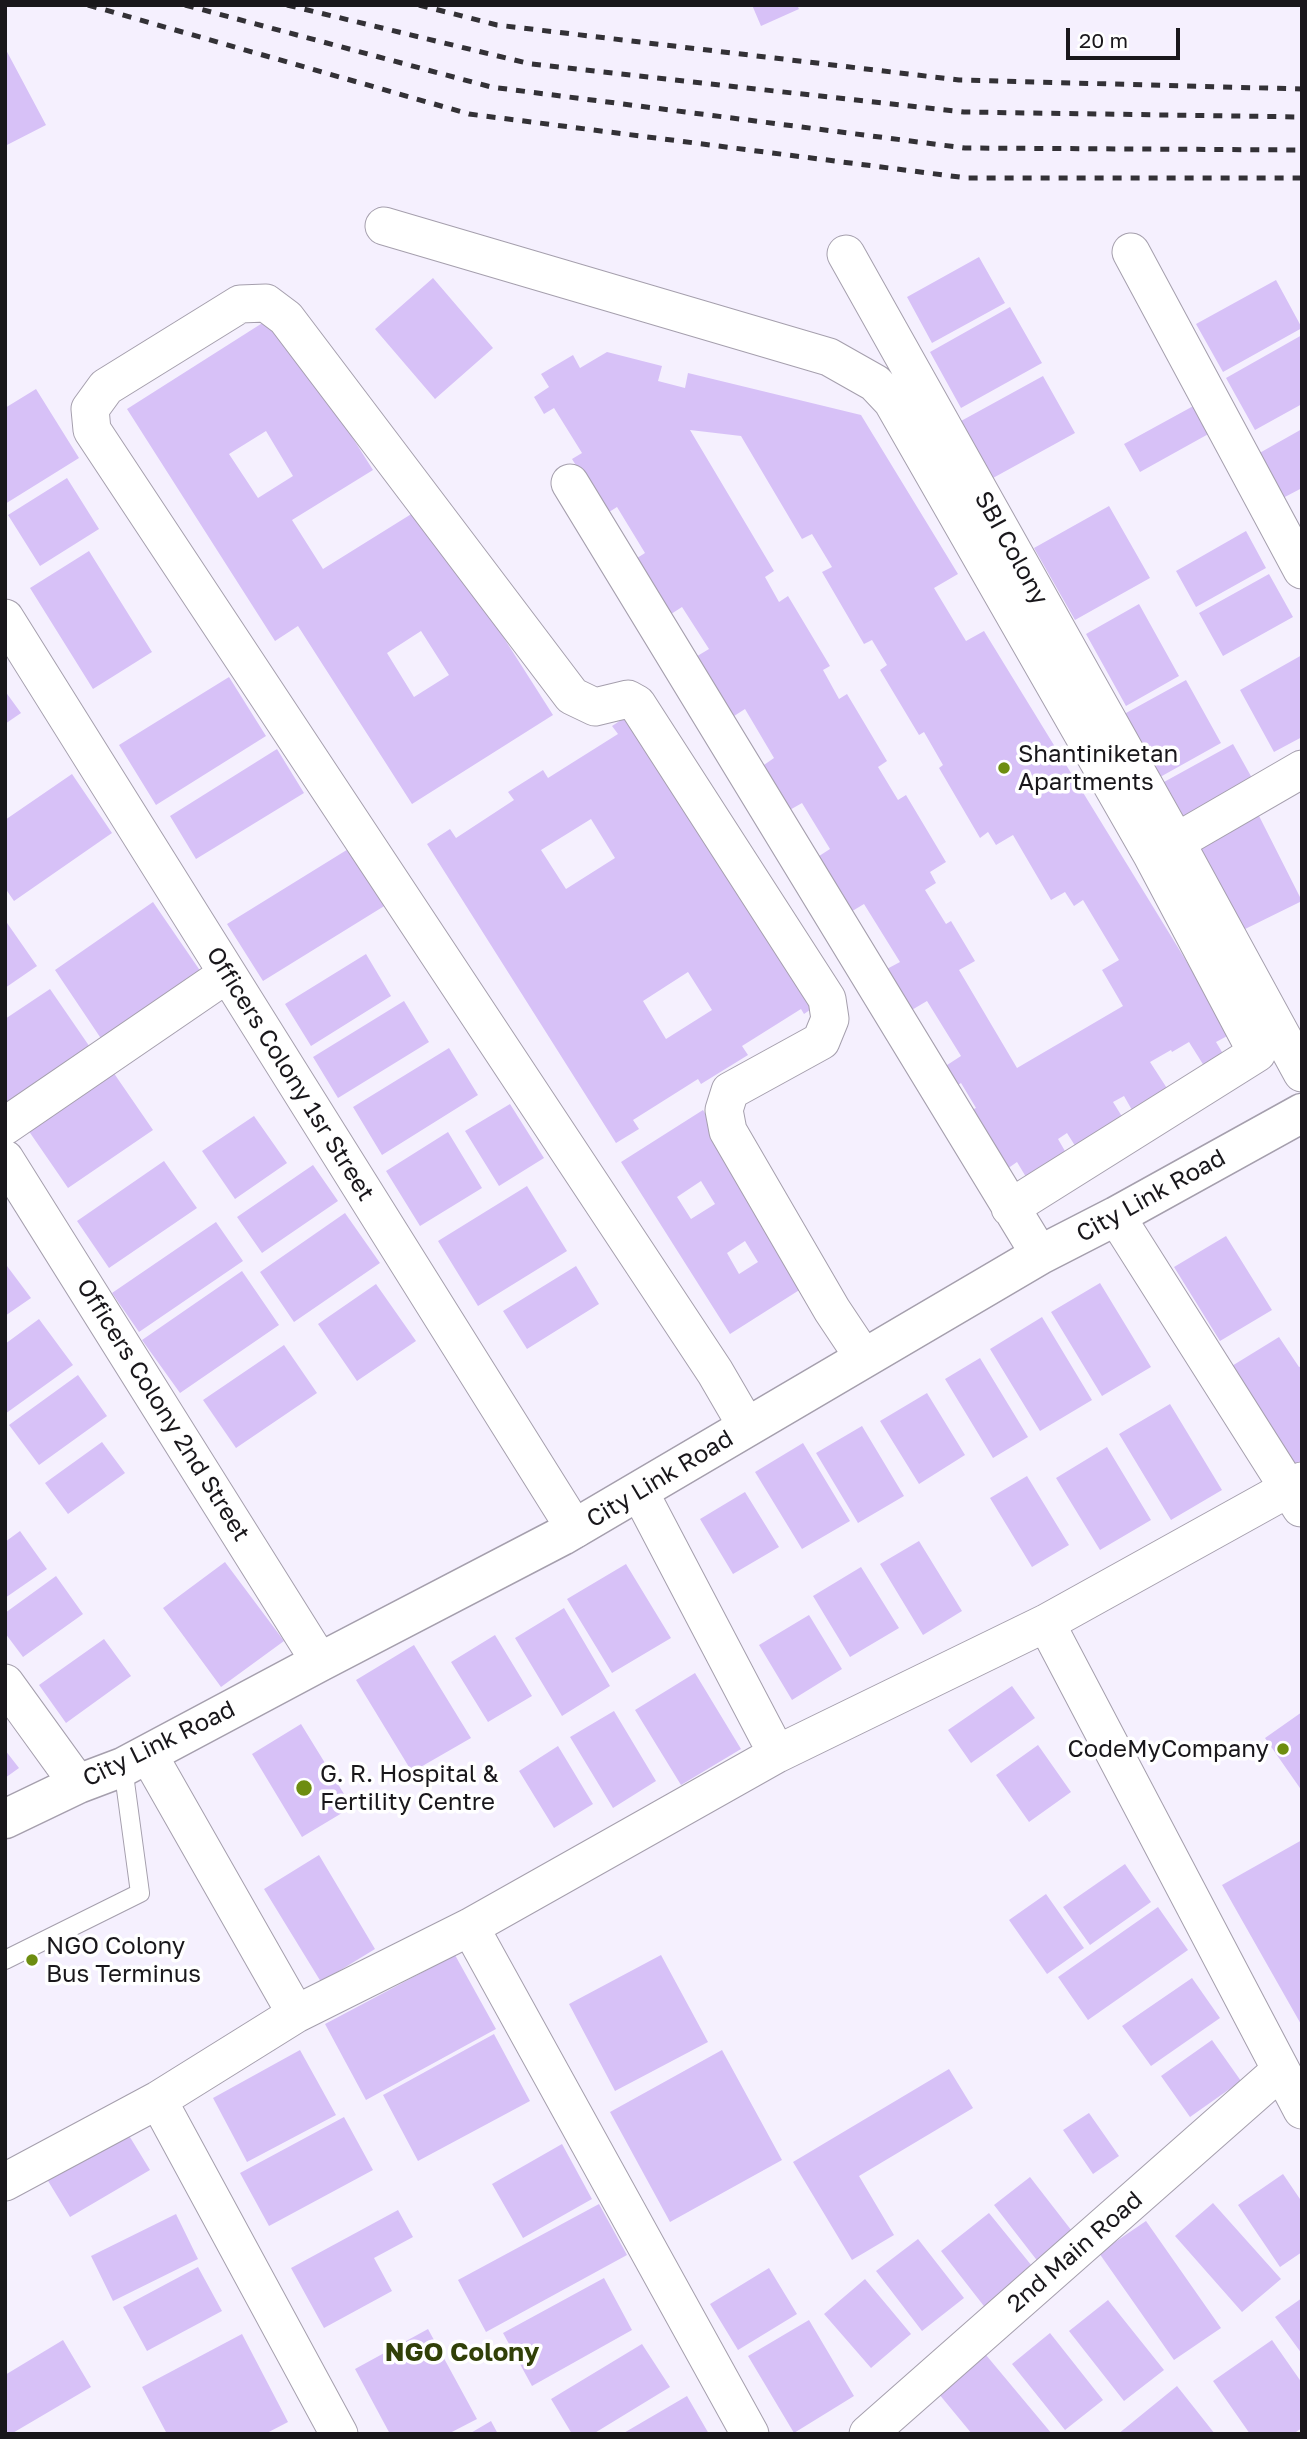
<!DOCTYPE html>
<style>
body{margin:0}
#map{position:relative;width:1307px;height:2439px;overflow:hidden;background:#f5f0fe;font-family:"Golos Text",sans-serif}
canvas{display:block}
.frame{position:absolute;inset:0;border:7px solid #19171b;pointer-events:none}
.scale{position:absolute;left:1066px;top:28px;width:114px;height:32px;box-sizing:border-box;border:4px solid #19171b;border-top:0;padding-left:9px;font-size:21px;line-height:24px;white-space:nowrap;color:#19171b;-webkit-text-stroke:5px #fff;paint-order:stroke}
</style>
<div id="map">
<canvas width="1307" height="2439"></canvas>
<div class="frame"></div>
<div class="scale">20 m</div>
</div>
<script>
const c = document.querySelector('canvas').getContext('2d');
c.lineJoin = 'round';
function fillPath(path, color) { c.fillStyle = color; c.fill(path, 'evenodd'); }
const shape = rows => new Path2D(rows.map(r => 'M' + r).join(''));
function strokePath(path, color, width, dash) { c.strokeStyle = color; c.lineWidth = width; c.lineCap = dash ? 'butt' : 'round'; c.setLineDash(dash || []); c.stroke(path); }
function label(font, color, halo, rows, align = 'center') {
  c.font = font + ' "Golos Text",sans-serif'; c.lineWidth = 7; c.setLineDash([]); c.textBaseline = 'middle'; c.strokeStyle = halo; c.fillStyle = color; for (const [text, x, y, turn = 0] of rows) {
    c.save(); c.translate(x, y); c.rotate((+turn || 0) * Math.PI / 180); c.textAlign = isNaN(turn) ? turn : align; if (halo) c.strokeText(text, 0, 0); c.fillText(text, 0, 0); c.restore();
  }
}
const building = shape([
 [752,5,797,5,799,9,761,26],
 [5,48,46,125,5,146],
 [979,257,1005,303,932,343,907,297],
 [433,278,493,348,435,399,375,329],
 [1276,280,1302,328,1223,372,1196,324],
 [1010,307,1042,363,961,408,930,352],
 [275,315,373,470,292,520,323,569,421,508,553,715,412,804,298,626,275,641,127,409],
 [266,431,293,476,258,498,229,454],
 [421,631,449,675,414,697,387,653],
 [1302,335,1302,404,1255,430,1226,378],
 [607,352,662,366,658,381,685,388,688,373,861,415,958,574,934,588,966,641,984,631,1231,1034,1216,1042,1225,1057,1206,1069,1189,1042,1172,1052,1171,1050,1150,1062,1172,1096,1136,1117,1124,1096,1113,1102,1126,1123,1079,1152,1067,1133,1058,1139,1069,1158,1029,1182,1017,1162,1007,1169,971,1110,976,1108,961,1083,956,1086,944,1067,961,1056,927,1001,910,1011,885,970,900,962,864,904,849,913,816,858,830,849,802,803,788,811,761,767,774,758,745,709,731,718,694,658,709,649,682,607,668,616,634,560,645,553,617,507,606,514,572,459,582,453,554,408,544,414,534,397,549,387,541,374,573,355,580,368],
 [690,430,741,436,802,539,812,534,832,567,822,572,864,644,872,640,887,665,880,670,919,735,924,732,943,765,939,768,980,838,988,832,996,845,1013,835,1051,900,1065,892,1074,906,1083,900,1119,960,1102,970,1123,1006,1017,1068,959,970,975,961,951,921,946,924,925,890,936,883,930,872,946,862,906,795,898,800,878,767,887,761,847,694,839,699,823,670,830,666,788,596,779,602,765,577,774,571],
 [1043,376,1075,433,993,478,961,421],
 [36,389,79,458,5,504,5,408],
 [1197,404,1212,432,1140,472,1124,444],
 [1302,429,1302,488,1281,499,1256,455],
 [67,478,99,529,40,566,8,515],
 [1109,506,1150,578,1075,620,1034,548],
 [1246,531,1266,568,1196,607,1176,571],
 [89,551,152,652,93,689,30,588],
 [1269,574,1293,617,1223,656,1199,613],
 [1139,604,1179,676,1126,706,1086,634],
 [1302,655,1302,737,1274,752,1240,690],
 [229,677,266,736,156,805,119,745],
 [1186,680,1221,743,1153,781,1117,718],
 [5,691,21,713,5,724],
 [635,711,820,1003,804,1014,801,1009,742,1046,748,1055,701,1084,698,1079,633,1120,639,1129,616,1143,427,844,450,829,456,838,514,800,508,792,543,770,548,778,618,734,612,726],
 [591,819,615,858,566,889,541,850],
 [688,972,712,1010,666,1039,643,1001],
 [1233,744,1252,778,1184,817,1164,782],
 [277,749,304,793,196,859,170,816],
 [72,774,112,833,14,901,5,888,5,820],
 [1256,810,1302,901,1239,932,1193,842],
 [358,843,394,900,263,981,227,924],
 [153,902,201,972,102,1040,55,970],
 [5,920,37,966,5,988],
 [366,954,391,996,311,1046,285,1004],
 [50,989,94,1053,5,1107,5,1019],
 [404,1001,429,1042,338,1098,313,1057],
 [449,1048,478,1095,382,1155,353,1107],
 [111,1069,153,1130,68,1188,26,1127],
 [510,1104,544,1158,499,1186,465,1131],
 [703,1110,812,1282,730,1334,621,1162],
 [701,1181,715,1204,691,1219,677,1197],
 [745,1241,758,1262,739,1274,727,1253],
 [254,1116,287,1163,235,1199,202,1151],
 [448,1132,482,1188,420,1226,386,1171],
 [164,1161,197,1208,109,1268,77,1221],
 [313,1165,338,1201,262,1253,237,1217],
 [527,1186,567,1251,478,1306,438,1241],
 [345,1213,380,1263,294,1322,260,1272],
 [216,1222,243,1261,139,1332,112,1293],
 [1226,1236,1272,1310,1220,1341,1174,1267],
 [7,1266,31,1298,5,1316,5,1268],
 [576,1266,599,1304,527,1349,503,1311],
 [242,1271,279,1325,180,1393,142,1340],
 [1100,1283,1151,1367,1102,1396,1051,1312],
 [376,1284,416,1341,357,1381,318,1324],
 [1042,1317,1092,1400,1040,1431,990,1349],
 [39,1319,73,1365,5,1414,5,1344],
 [1279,1337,1299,1367,1302,1366,1302,1463,1291,1470,1227,1369],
 [284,1345,317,1393,236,1448,203,1400],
 [980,1358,1028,1437,993,1458,945,1379],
 [78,1375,107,1416,39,1465,9,1425],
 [927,1393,965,1455,919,1484,880,1421],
 [1170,1404,1222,1490,1171,1520,1119,1434],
 [862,1426,904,1496,858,1523,816,1453],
 [102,1442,125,1473,68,1514,45,1483],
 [803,1443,850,1521,802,1549,755,1472],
 [1107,1447,1151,1520,1100,1550,1056,1478],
 [1027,1476,1069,1545,1032,1567,990,1498],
 [745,1492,779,1547,733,1574,700,1519],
 [20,1531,47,1569,5,1598,5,1542],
 [919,1541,962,1611,923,1635,880,1564],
 [225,1562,284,1641,221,1687,163,1608],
 [626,1564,671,1638,612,1673,567,1599],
 [861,1567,899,1628,850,1657,813,1596],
 [56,1576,83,1614,23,1657,5,1633,5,1613],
 [564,1608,610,1686,562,1716,515,1638],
 [809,1615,842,1669,792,1700,759,1645],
 [495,1635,532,1696,488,1722,451,1662],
 [104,1639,131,1676,66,1723,39,1685],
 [414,1645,471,1738,412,1772,356,1680],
 [695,1673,741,1749,681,1785,635,1710],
 [1012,1686,1035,1718,971,1763,948,1730],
 [614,1711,656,1781,613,1808,570,1737],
 [1302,1712,1302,1791,1265,1738],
 [301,1724,352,1807,302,1837,252,1754],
 [1038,1745,1071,1792,1029,1822,996,1775],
 [558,1746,593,1804,554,1828,519,1771],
 [5,1750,19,1768,5,1778],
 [1302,1840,1302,2026,1222,1885],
 [319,1855,375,1949,321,1982,264,1889],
 [1125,1864,1151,1902,1090,1945,1063,1907],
 [1046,1894,1084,1948,1047,1974,1009,1920],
 [1158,1907,1188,1950,1088,2020,1058,1977],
 [455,1955,496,2029,366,2100,325,2024],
 [661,1955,708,2042,615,2091,569,2004],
 [1192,1978,1220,2018,1151,2066,1122,2026],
 [494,2034,530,2101,418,2161,383,2095],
 [1212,2040,1241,2081,1190,2117,1161,2076],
 [300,2050,336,2115,247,2162,213,2098],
 [722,2050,782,2160,670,2222,610,2112],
 [949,2069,973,2108,859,2176,894,2235,852,2260,793,2162],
 [1089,2113,1119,2156,1093,2174,1063,2130],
 [344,2117,373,2170,269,2226,240,2173],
 [122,2124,150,2170,70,2217,42,2171],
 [562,2144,592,2199,523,2238,492,2184],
 [1283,2174,1302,2202,1302,2252,1280,2267,1238,2205],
 [1030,2177,1075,2235,1039,2263,994,2205],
 [1213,2203,1281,2279,1242,2312,1175,2236],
 [599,2204,627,2255,486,2332,458,2280],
 [398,2210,413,2237,374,2258,392,2291,324,2328,291,2268],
 [989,2213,1036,2271,987,2310,941,2251],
 [176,2214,198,2259,113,2301,91,2256],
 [1146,2221,1221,2328,1174,2360,1099,2253],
 [918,2239,964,2298,922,2331,876,2271],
 [198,2267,222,2311,147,2351,123,2307],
 [769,2268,797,2314,738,2350,710,2304],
 [604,2278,632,2330,532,2386,503,2333],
 [865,2279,911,2334,871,2368,824,2314],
 [1302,2298,1302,2354,1275,2317],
 [1108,2300,1164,2370,1124,2401,1069,2331],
 [809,2320,854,2396,794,2433,748,2356],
 [428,2329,477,2419,448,2434,390,2434,355,2369],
 [1050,2333,1103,2400,1065,2430,1012,2364],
 [242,2334,288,2422,265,2434,167,2434,142,2387],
 [63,2340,91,2387,11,2434,5,2434,5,2375],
 [1272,2340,1302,2383,1302,2428,1293,2434,1250,2434,1213,2381],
 [642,2344,670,2387,593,2434,572,2434,551,2399],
 [981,2349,1052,2434,972,2434,934,2388],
 [1177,2386,1215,2434,1118,2434],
 [687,2396,709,2434,622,2434],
 [491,2421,498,2434,469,2434]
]);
const lane = shape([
 [5,1960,140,1893,123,1767]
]);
const street = shape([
 [384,226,829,357,875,383,892,401,1152,855,1257,1053,1010,1208],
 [1131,252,1302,570],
 [846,254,1176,842,1302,1073],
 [570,483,1040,1255],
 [5,618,575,1529],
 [1176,842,1302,769],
 [5,1126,227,974],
 [5,1159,320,1662],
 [1116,1216,1301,1508],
 [747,1427,715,1372,92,430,90,409,106,387,240,304,266,303,286,318,572,696,595,707,628,699,637,704,827,999,830,1019,821,1041,730,1091,724,1110,728,1131,832,1310,864,1358],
 [639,1491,777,1754],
 [1046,1623,1302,2110],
 [5,1683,78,1784],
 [148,1754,296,2014],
 [470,1927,750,2434],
 [158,2100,339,2434],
 [5,2182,158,2100,296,2014,470,1927,777,1754,1046,1623,1302,1481],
 [868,2434,1281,2070]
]);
const secondary = shape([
 [5,1819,78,1784,123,1767,320,1662,562,1536,1040,1255,1116,1216,1302,1113]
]);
const rail = shape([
 [88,5,469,114,967,178,1302,178],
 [185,5,491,87,965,148,1302,150],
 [287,5,531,64,964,112,1302,117],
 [419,5,497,25,959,80,1302,89]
]);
const markers = [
 [1004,768,7,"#6d8d10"],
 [1283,1749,7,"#6d8d10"],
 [304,1788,9,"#6d8d10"],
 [32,1960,7,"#6d8d10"]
];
const streetNames = [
 ["SBI Colony",1011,548,61],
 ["Officers Colony 1sr Street",290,1074,58],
 ["City Link Road",1151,1196,-29],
 ["Officers Colony 2nd Street",163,1410,58],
 ["City Link Road",660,1479,-31],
 ["City Link Road",159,1744,-26],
 ["2nd Main Road",1075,2252,-41]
];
const poiNames = [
 ["Shantiniketan",1018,754],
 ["Apartments",1018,782],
 ["CodeMyCompany",1269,1749,"right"],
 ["G. R. Hospital &",320,1774],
 ["Fertility Centre",320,1802],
 ["NGO Colony",46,1946],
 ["Bus Terminus",46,1974]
];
const neighbourhoodNames = [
 ["NGO Colony",462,2353]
];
fillPath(building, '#d7c1f7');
strokePath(lane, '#a59fad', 20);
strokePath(street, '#a59fad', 39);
strokePath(secondary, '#a59fad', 41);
strokePath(lane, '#fff', 18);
strokePath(street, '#fff', 37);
strokePath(secondary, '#fff', 38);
strokePath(rail, '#333136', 5, [9, 9]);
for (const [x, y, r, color] of markers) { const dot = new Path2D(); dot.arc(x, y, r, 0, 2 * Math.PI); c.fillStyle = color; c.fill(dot); strokePath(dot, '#fff', 2.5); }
label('24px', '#19171b', '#fff', streetNames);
label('24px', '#19171b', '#fff', poiNames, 'left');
label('bold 26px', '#314008', '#fff', neighbourhoodNames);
</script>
